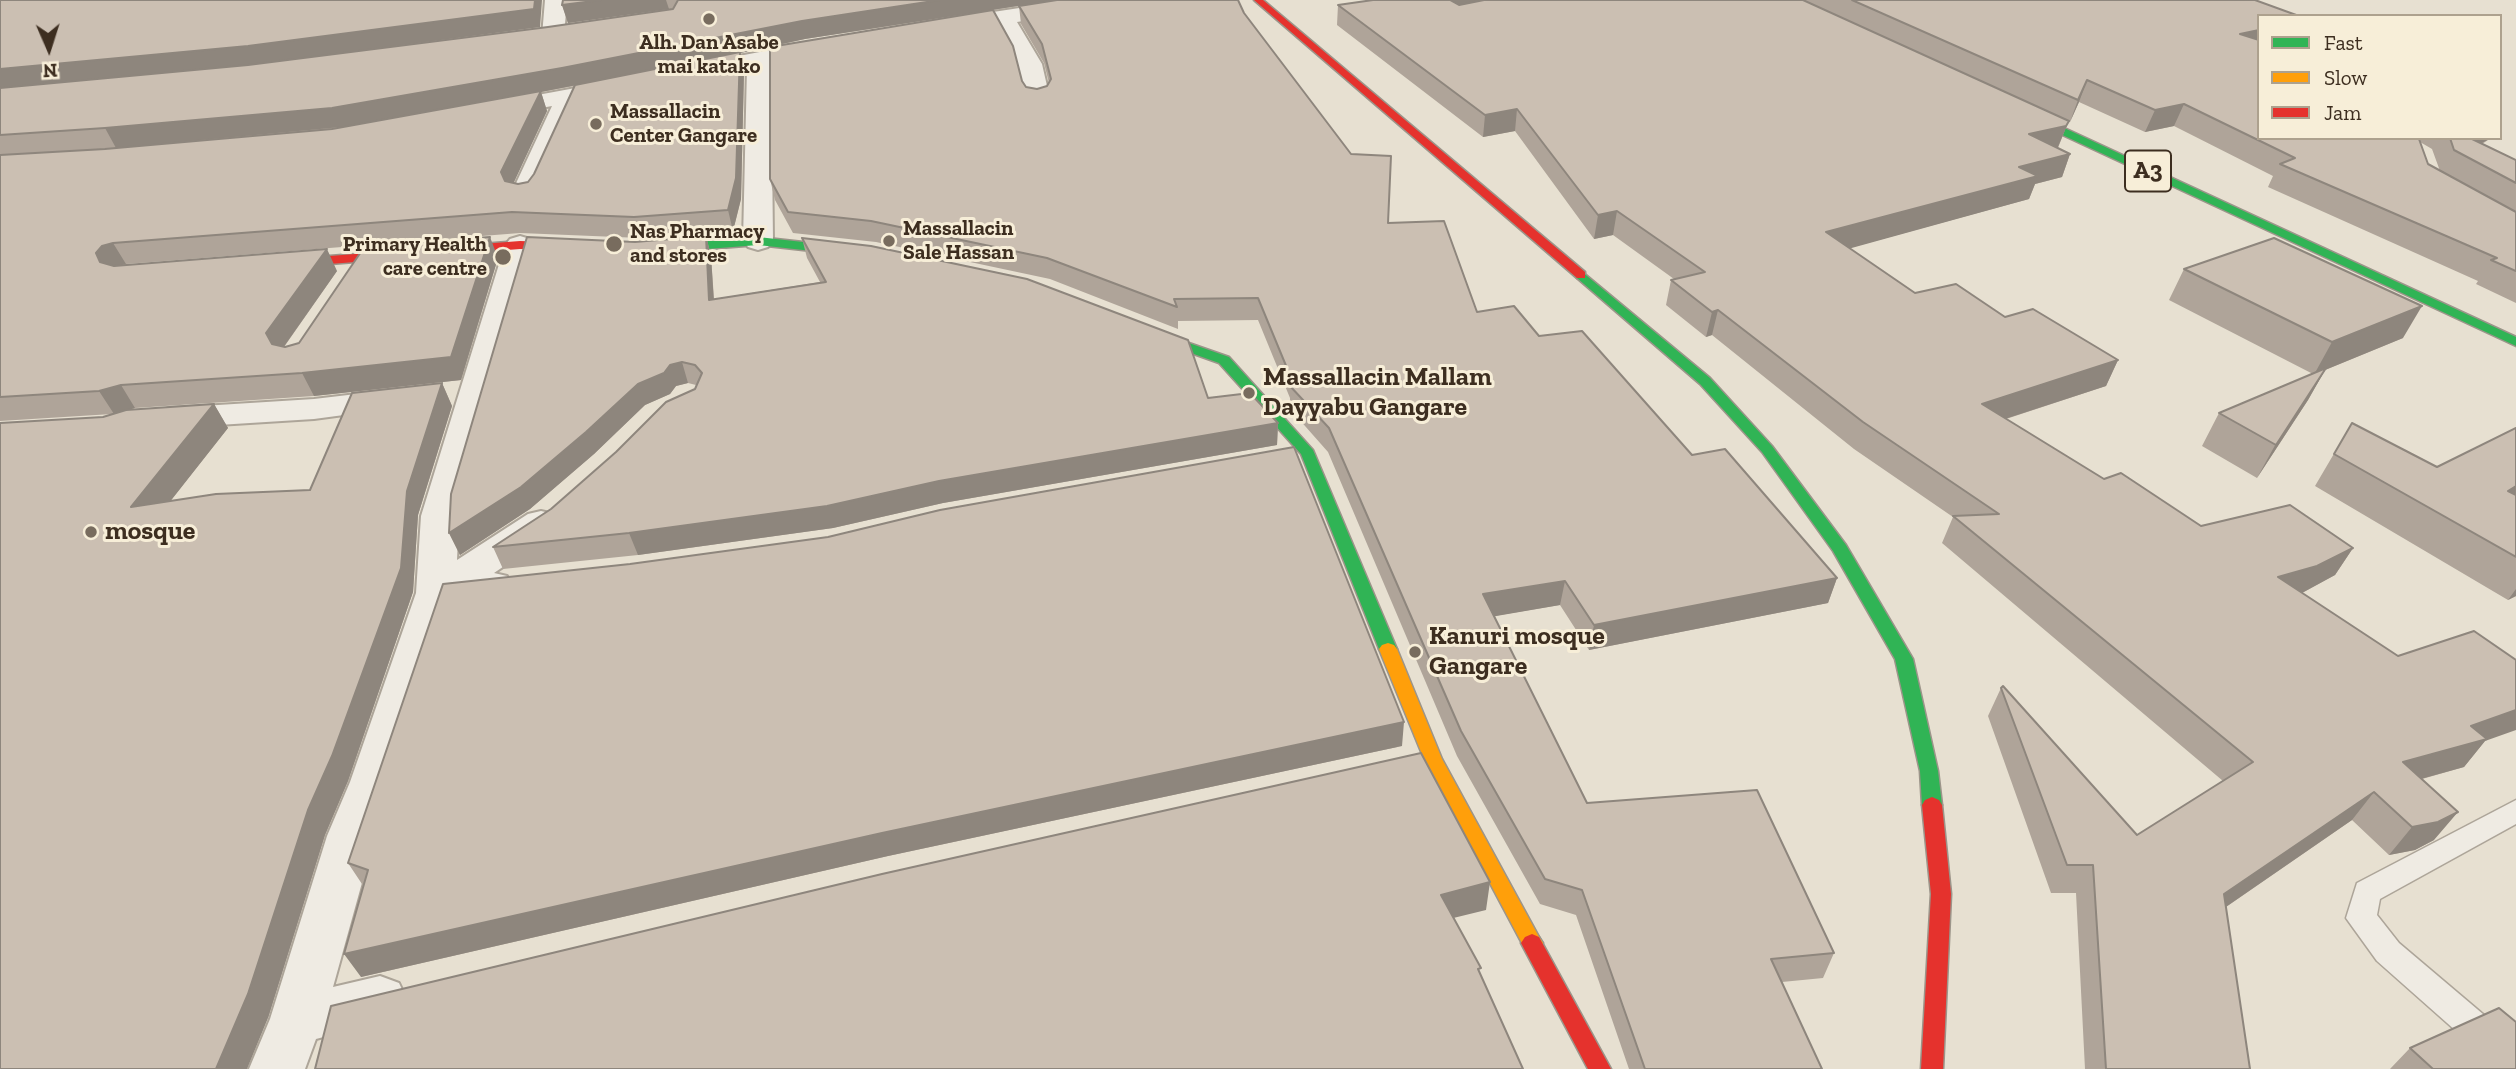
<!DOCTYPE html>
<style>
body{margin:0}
#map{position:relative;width:2516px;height:1069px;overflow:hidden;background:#e7e0d1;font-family:"Zilla Slab",serif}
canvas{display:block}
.legend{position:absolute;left:2257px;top:14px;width:245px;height:126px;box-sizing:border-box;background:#f7eed8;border:2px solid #ada18e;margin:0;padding:9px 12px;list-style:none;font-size:21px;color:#3d2e20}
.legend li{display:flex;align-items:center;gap:14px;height:35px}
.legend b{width:35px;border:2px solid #ada18e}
.north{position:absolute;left:14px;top:14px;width:70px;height:70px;-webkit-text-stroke:5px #f7eed8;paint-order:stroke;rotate:177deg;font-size:19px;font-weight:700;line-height:28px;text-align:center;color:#3d2e20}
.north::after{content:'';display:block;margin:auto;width:24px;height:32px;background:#3d2e20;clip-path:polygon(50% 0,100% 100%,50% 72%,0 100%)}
</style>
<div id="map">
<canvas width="2516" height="1069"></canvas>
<ul class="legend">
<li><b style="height:9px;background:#30b455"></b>Fast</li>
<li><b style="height:9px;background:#ff9f0a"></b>Slow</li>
<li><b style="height:9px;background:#e5322d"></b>Jam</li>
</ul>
<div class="north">N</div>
</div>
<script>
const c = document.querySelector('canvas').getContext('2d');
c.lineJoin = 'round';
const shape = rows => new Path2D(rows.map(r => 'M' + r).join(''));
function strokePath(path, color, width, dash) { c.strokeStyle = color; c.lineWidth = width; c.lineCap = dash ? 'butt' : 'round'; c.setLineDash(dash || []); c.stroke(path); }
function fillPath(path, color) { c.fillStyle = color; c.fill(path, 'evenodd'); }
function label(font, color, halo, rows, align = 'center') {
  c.font = font + ' "Zilla Slab",serif'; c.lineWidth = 6; c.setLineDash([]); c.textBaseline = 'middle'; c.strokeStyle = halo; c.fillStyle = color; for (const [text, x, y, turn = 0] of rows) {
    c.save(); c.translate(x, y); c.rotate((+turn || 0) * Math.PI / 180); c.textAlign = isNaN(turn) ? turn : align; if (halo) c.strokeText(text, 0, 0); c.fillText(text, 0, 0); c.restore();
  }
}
const lane = shape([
 [2516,800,2516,824,2380,899,2377,915,2399,943,2516,1042,2516,1069,2499,1069,2377,961,2346,918,2357,883,2516,800]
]);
const street = shape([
 [545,0,567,0,564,36,561,41,545,41,542,36,545,0],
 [1072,0,1125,0,1122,5,1114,6,1017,22,1042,64,1050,99,1047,104,1038,106,1029,104,1026,99,1018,64,997,25,947,33,939,31,936,26,939,21,947,19,1072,0],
 [822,40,830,42,833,47,830,52,771,64,773,241,768,247,758,250,748,247,743,241,747,68,692,79,684,77,680,72,684,67,692,65,822,40],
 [619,80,628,82,631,87,628,92,579,102,539,194,535,200,525,202,515,200,511,194,552,106,492,117,483,115,480,110,483,105,619,80],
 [520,236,530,239,535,245,459,516,457,560,528,514,541,511,554,514,560,523,554,532,494,573,507,576,513,586,507,596,453,605,396,782,375,836,333,987,380,976,399,983,407,1000,399,1017,316,1039,305,1069,249,1069,270,1019,327,836,350,782,416,593,421,516,505,245,510,239,520,236],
 [399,389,411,392,416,399,411,406,314,419,170,428,158,425,153,418,158,411,170,408,314,399,399,389]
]);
const fast = shape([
 [2013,108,2021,108,2516,337,2516,346,2013,112,2013,108],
 [758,237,857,248,863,252,857,256,758,245,656,253,650,249,656,245,758,237],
 [1581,271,1710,378,1772,446,1846,545,1913,659,1938,771,1942,805,1939,810,1932,813,1925,810,1922,805,1920,771,1895,659,1833,551,1762,452,1700,384,1577,278,1575,275,1581,271],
 [1140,326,1229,357,1313,450,1397,649,1394,653,1382,653,1379,649,1301,454,1219,363,1135,333,1135,327,1140,326]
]);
const slow = shape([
 [1388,643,1394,645,1397,649,1442,759,1539,937,1543,943,1539,949,1532,952,1525,949,1424,759,1379,649,1382,645,1388,643]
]);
const jam = shape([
 [1254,0,1263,0,1585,272,1585,278,1577,278,1254,0],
 [520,241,578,243,584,247,578,251,520,249,279,268,273,264,279,260,520,241],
 [1932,797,1939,800,1942,805,1951,894,1943,1069,1921,1069,1931,894,1922,805,1925,800,1932,797],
 [1532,934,1539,937,1611,1069,1588,1069,1521,943,1525,937,1532,934]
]);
const wall = shape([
 [0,0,540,27,352,52,548,27,655,11,568,23,562,5,563,0,1056,0,993,10,1022,81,1026,87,1037,89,1047,86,1049,83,1044,63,1021,24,1019,6,1244,13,1388,223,1477,312,1539,336,1692,455,1837,578,1828,603,1589,650,1560,605,1494,616,1587,803,1834,953,1823,978,1782,982,1822,1069,1629,1069,1576,915,1540,904,1457,756,1328,452,1290,409,1290,398,1258,320,1178,321,1178,329,1050,279,876,242,793,233,775,200,770,179,770,47,740,53,744,71,741,199,733,231,641,238,520,233,126,264,337,271,284,347,299,343,498,258,461,380,314,396,135,408,129,410,214,404,228,428,170,501,310,490,442,383,452,406,418,515,413,592,348,781,325,835,268,1018,103,417,112,414,0,421],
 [993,10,774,46,805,39],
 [574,86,534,174,528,182,518,184,513,183,547,111,541,92],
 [1803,0,2255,0,2259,16,2259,138,2491,138,2482,144,2516,160,2516,303,2476,284,2478,281,2268,187,2273,176,2174,126,2145,132,2079,102,2070,122,2068,122,2058,148,2070,154,2062,177,2035,184,2029,199,1849,248,1915,293,2005,317,2118,360,2106,386,2006,419,2104,479,2201,526,2353,548,2335,575,2302,593,2485,741,2464,767,2422,779,2434,840,2415,850,2389,855,2352,820,2226,907,2250,1069,2085,1069,2076,893,2051,893,1988,716,2001,688,2137,835,2223,781,1942,543,1953,517,1854,449,1712,335,1706,337,1666,305,1671,280,1674,279,1613,235,1594,239,1515,131,1483,137,1337,25,1338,5],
 [2420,142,2432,149,2440,171,2428,164],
 [706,236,711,256,714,299,820,282,807,258,802,238,1208,398,1278,423,1277,445,943,503,833,528,638,555,503,569,493,547,551,509,695,389,696,385,688,383,676,386,670,394,645,405,594,454,530,509,460,555,449,533],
 [2184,269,2403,338,2325,370,2308,400,2257,478,2202,446,2219,413,2313,374,2169,300],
 [2352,423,2437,467,2516,428,2516,596,2508,600,2315,486],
 [1402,746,888,856,361,977,364,887,348,863],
 [2410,1048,2516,1069,2390,1069]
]);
const shadedWall = shape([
 [535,0,542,0,540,27,257,64,0,89,0,69],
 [601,0,666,0,669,9,568,23,562,5],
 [940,0,1056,0,805,39,740,53,744,71,741,199,733,231,728,210,740,53,541,92,547,111,509,193,341,127,116,148,105,128],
 [1449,0,1513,0,1447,20],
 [2259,30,2259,49,2240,34],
 [2087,80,2079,102,2070,122,2078,100],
 [2184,104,2174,126,2145,132,2155,110],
 [1517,109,1515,131,1483,137,1485,115],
 [2069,121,2057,149,2029,134],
 [2465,138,2491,138,2462,154],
 [2070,154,2062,177,2035,184,2029,199,1819,257,1826,232,2019,167],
 [1617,211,1613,235,1594,239,1598,215],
 [706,236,711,256,715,320,709,300],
 [490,237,498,258,461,380,314,396,302,373],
 [113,243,126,264,114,267,100,262,96,253,102,246],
 [327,249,337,271,278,355,266,333],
 [2422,306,2403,338,2325,370,2308,400,2257,478,2332,342],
 [1718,310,1712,335,1706,337,1712,312],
 [2118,360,2106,386,1971,430,1982,404],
 [682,362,688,383,676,386,670,394,645,405,594,454,530,509,460,555,449,533,638,384,670,365],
 [442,383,452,406,418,515,413,592,348,781,325,835,268,1018,247,1069,216,1069],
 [121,385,135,408,114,414,99,391],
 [214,404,228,428,147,531,131,507],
 [1278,423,1277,445,943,503,833,528,638,555,629,533,939,481],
 [2516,486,2516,507,2508,491],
 [2353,548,2335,575,2300,594,2278,577],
 [1837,578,1828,603,1589,650,1594,625],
 [1565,581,1560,605,1479,619,1483,594],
 [2516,589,2516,596,2508,600],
 [2516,710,2516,730,2485,741,2464,767,2381,790,2403,762,2471,726],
 [1404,722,1402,746,888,856,361,977,344,954,882,833],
 [2374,792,2352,820,2204,922,2224,894],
 [2458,812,2434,840,2415,850,2389,855,2412,827],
 [1490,882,1486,910,1437,922,1441,895]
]);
const building = shape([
 [0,0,535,0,534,9,248,46,0,69,0,0],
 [563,0,601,0,562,5,563,0],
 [678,0,940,0,802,21,562,68,332,108,105,128,0,135,0,88,248,65,548,27,673,9,678,0],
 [1057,0,1238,0,1244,13,1351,154,1391,156,1388,223,1444,221,1477,312,1514,306,1539,336,1582,331,1692,455,1725,449,1837,578,1594,625,1565,581,1483,594,1587,803,1757,790,1834,953,1771,959,1822,1069,1645,1069,1582,890,1545,879,1461,731,1329,428,1290,386,1294,385,1258,298,1174,299,1177,307,1047,258,871,221,788,212,770,179,770,47,993,10,1013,46,1022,81,1026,87,1037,89,1047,86,1051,79,1042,44,1019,6,1057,0],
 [1373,0,1450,0,1459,5,1484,0,1803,0,2069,121,2066,126,2029,134,2070,154,2019,167,2038,176,1826,232,1915,293,1956,284,2005,317,2033,309,2118,360,1982,404,2104,479,2121,473,2201,526,2290,505,2353,548,2317,566,2278,577,2398,656,2474,631,2516,660,2516,710,2471,726,2487,739,2403,762,2458,812,2438,822,2412,827,2374,792,2224,894,2250,1069,2106,1069,2093,865,2067,865,2001,688,2003,686,2137,835,2253,762,1953,516,1999,514,1863,422,1718,310,1712,312,1671,280,1705,272,1617,211,1598,215,1517,109,1485,115,1338,5,1373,0],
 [1852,0,2255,0,2299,16,2259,16,2259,30,2240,34,2259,40,2259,138,2418,138,2419,139,2428,164,2516,212,2516,271,2491,260,2497,258,2280,164,2295,158,2184,104,2155,110,2087,80,2078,100,1852,0],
 [740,52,736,178,728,210,634,217,512,212,113,243,102,246,96,253,100,262,114,266,327,249,266,333,272,344,285,347,299,343,365,246,490,237,451,357,302,373,121,385,99,391,0,397,0,155,105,149,332,129,541,91,501,172,505,181,518,184,528,182,534,174,575,85,740,52],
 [2450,138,2470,138,2516,160,2516,183,2454,150,2450,138],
 [706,236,709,300,826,282,802,238,871,246,1027,279,1188,340,1208,398,1250,393,1278,423,939,481,827,506,629,533,493,547,551,509,616,452,666,402,695,389,702,373,695,365,682,362,670,365,664,373,638,384,586,432,521,487,449,533,451,494,527,237,635,242,706,236],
 [2274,238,2422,306,2332,342,2184,269,2274,238],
 [2326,368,2276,445,2219,413,2326,368],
 [442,383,407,491,401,568,332,756,308,810,248,994,216,1069,0,1069,0,423,103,417,126,410,214,404,131,507,216,494,310,490,352,393,442,383],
 [2352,423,2437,467,2516,428,2516,486,2508,491,2516,495,2516,557,2334,454,2352,423],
 [1294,447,1404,722,882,833,344,954,368,870,348,863,443,584,630,564,828,537,940,510,1294,447],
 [1421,753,1490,882,1441,895,1481,968,1478,969,1523,1069,315,1069,331,1006,882,874,1421,753],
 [2499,1008,2516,1022,2516,1069,2433,1069,2410,1048,2499,1008]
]);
const markers = [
 [709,19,7,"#786c5e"],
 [596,124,7,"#786c5e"],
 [889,241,7,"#786c5e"],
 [614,244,9,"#786c5e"],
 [503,257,9,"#786c5e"],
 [1249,393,7,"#786c5e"],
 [91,532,7,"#786c5e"],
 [1415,652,7,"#786c5e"]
];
const farPoinames = [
 ["Alh. Dan Asabe",709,43,"center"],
 ["mai katako",709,67,"center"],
 ["Massallacin",610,112],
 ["Center Gangare",610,136],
 ["Massallacin",903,229],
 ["Sale Hassan",903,253],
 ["Nas Pharmacy",630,232],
 ["and stores",630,256],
 ["Primary Health",487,245,"right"],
 ["care centre",487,269,"right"]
];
const shields = [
 [2148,171,46]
];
const shieldNames = [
 ["A3",2148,171]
];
const poiNames = [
 ["Massallacin Mallam",1263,378],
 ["Dayyabu Gangare",1263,408],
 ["mosque",105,532],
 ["Kanuri mosque",1429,637],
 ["Gangare",1429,667]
];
strokePath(lane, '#ada599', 3);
strokePath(street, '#ada599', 4);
strokePath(fast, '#9c958a', 3);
strokePath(slow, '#9c958a', 3);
strokePath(jam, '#9c958a', 3);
fillPath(lane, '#efebe3');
fillPath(street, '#efebe3');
fillPath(fast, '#30b455');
fillPath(slow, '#ff9f0a');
fillPath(jam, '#e5322d');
fillPath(wall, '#afa499');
fillPath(shadedWall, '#8e867d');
fillPath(building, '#cbbfb2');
strokePath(building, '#8e867d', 2);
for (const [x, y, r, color] of markers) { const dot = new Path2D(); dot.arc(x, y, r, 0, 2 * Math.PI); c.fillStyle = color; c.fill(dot); strokePath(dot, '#f7eed8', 2.5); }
label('bold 21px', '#3d2e20', '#f7eed8', farPoinames, 'left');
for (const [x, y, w] of shields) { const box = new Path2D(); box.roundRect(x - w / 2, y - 20.5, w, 41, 5); c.fillStyle = '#f7eed8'; c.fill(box); strokePath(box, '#3d2e20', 2); }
label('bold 24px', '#3d2e20', null, shieldNames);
label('bold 26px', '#3d2e20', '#f7eed8', poiNames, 'left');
</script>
